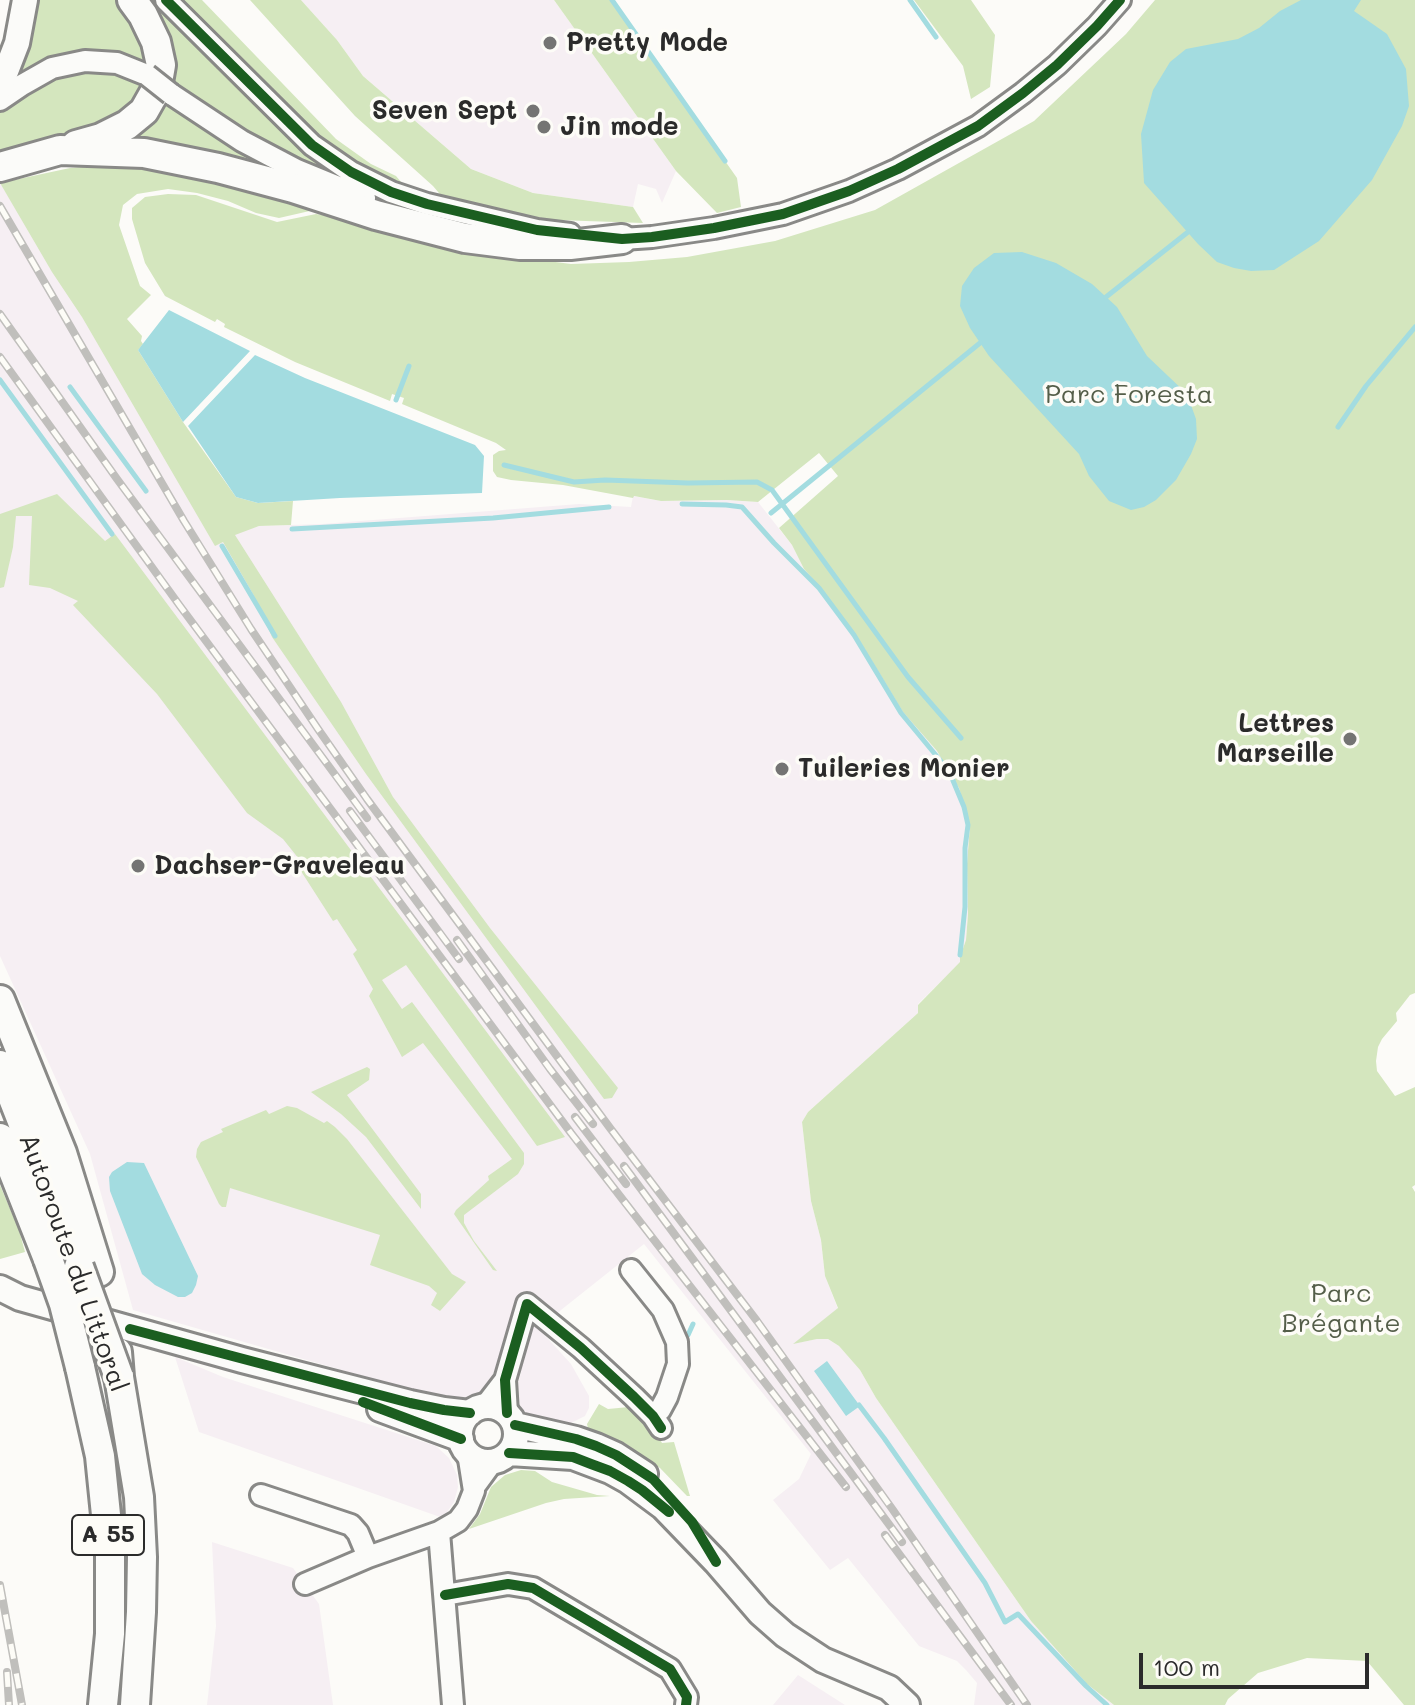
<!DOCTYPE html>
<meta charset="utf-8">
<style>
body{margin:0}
#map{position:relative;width:1415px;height:1705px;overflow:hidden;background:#fcfbf8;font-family:Mali,sans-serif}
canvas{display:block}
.scale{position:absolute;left:1139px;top:1653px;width:230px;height:36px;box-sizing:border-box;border:4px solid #2b2b2b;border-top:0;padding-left:10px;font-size:24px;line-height:28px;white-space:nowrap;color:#2b2b2b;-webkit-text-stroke:6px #fdfcf7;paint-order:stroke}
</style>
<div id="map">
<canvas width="1415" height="1705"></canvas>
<div class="scale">100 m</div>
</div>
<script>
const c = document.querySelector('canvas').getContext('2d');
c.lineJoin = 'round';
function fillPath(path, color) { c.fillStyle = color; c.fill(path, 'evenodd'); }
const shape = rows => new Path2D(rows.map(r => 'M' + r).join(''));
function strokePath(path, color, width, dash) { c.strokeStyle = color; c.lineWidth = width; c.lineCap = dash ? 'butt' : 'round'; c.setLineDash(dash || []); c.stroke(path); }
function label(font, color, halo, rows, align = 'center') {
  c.font = font + ' Mali,sans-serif'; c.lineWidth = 7; c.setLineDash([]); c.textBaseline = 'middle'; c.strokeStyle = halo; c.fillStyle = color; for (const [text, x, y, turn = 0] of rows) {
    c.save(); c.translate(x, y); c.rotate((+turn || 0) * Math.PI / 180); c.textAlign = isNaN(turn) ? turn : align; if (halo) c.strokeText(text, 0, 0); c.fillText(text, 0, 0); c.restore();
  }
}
const built = shape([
 [301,0,554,0,676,171,662,203,656,189,638,184,633,207,533,193,471,169,363,76,337,40],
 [0,183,15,207,251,528,259,526,322,524,579,504,631,507,633,496,661,501,727,500,758,502,792,545,804,569,820,587,861,643,903,711,937,751,947,765,959,788,970,825,967,864,968,914,966,940,960,957,961,962,918,1004,918,1013,808,1112,802,1122,811,1201,821,1240,825,1276,838,1309,796,1343,817,1339,828,1339,839,1346,860,1370,876,1398,1031,1621,1087,1684,1114,1705,974,1705,977,1683,966,1670,957,1661,919,1646,848,1558,830,1570,773,1500,799,1479,811,1454,644,1244,561,1310,541,1331,571,1364,589,1396,589,1408,585,1416,567,1425,528,1417,521,1408,517,1399,516,1388,521,1373,497,1365,491,1379,484,1390,458,1401,411,1390,133,1310,90,1154,0,956],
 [175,1357,223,1377,436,1446,449,1458,457,1475,458,1487,454,1502,443,1518,199,1432],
 [212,1542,293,1568,319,1604,333,1705,207,1705,216,1626],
 [798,1675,845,1705,773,1705]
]);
const green = shape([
 [37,0,125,0,153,64,124,54,100,50,79,52,59,56,39,63,18,78,15,77,30,37],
 [142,0,159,0,358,182,339,178,290,156,242,129,177,85,166,75],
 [179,0,202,0,336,139,371,164,396,176,407,189,348,159,318,137],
 [250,0,301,0,337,40,363,76,471,169,533,193,633,207,643,223,557,220,503,213,444,199,433,186,355,116],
 [554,0,612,0,737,178,741,207,717,213,676,171],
 [914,0,971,0,995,35,990,87,971,99,963,66],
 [1155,0,1415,0,1415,993,1410,995,1396,1013,1397,1021,1382,1039,1378,1047,1376,1061,1377,1071,1395,1096,1415,1087,1415,1185,1412,1187,1415,1192,1415,1705,1404,1705,1367,1661,1307,1658,1258,1673,1228,1699,1225,1705,1114,1705,1087,1684,1031,1621,876,1398,860,1370,839,1346,828,1339,817,1339,793,1344,838,1308,825,1276,821,1240,811,1201,802,1122,808,1112,918,1013,918,1005,960,962,960,957,966,940,968,914,967,864,970,825,959,788,937,751,903,712,861,643,820,587,804,569,792,545,779,528,838,476,819,453,758,502,727,500,661,501,634,496,633,498,563,485,511,480,497,477,493,471,493,455,499,451,506,450,496,443,402,404,404,398,392,394,390,401,295,362,224,327,225,324,217,319,215,322,165,296,145,263,132,219,132,208,145,197,168,194,196,195,277,222,316,214,342,218,390,233,436,244,501,255,571,264,629,262,687,257,775,241,875,210,1034,121,1126,34],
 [113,69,151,85,114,125,0,154,0,112,7,106,62,71],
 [165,98,301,176,126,141],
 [118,164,170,168,314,210,279,218,256,213,228,201,197,193,168,189,137,194,123,205,119,225,140,286,151,295,127,319,142,336,141,341,143,344,138,350,183,422,236,497,258,503,293,501,291,525,259,526,235,535,341,702,393,797,490,928,618,1088,612,1098,604,1099,366,774,272,637,253,594,223,542,215,546,82,317,52,272,0,183,70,168],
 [57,494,105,541,115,534,565,1137,537,1146,406,965,382,980,402,1009,412,1002,524,1153,524,1164,518,1174,464,1215,464,1223,474,1241,497,1271,493,1270,454,1214,456,1210,489,1180,488,1176,512,1159,423,1043,402,1057,369,996,373,989,353,954,357,950,337,919,333,921,299,868,303,864,283,839,247,813,157,694,73,605,78,601,50,588,29,585,32,516,16,516,13,547,4,587,0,588,0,514],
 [367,1067,370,1069,369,1080,347,1095,421,1194,421,1209,366,1137,341,1114,311,1092],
 [287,1106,297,1108,324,1123,327,1121,335,1127,347,1139,452,1274,466,1282,440,1311,431,1305,437,1293,429,1286,370,1265,380,1235,230,1188,226,1207,222,1207,219,1204,196,1157,197,1149,201,1142,223,1132,221,1129,266,1110,269,1114],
 [0,1185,19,1230,25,1252,0,1259],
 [599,1404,608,1409,629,1407,640,1413,652,1426,662,1443,674,1442,690,1496,687,1496,660,1468,626,1444,588,1429,587,1424],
 [521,1470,535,1471,552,1482,597,1495,610,1496,564,1499,546,1503,469,1529,480,1514,491,1487,505,1475]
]);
const water = shape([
 [1301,0,1361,0,1354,11,1387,34,1406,69,1409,106,1402,126,1372,180,1319,241,1274,270,1251,271,1234,268,1217,262,1198,244,1144,183,1141,134,1153,90,1170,62,1186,49,1238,39,1259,28,1280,11],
 [1022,252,1056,263,1092,284,1117,307,1147,356,1187,394,1196,419,1197,439,1191,454,1176,480,1156,500,1144,507,1131,510,1109,501,1089,476,1079,454,989,356,970,328,960,306,962,286,974,268,994,253],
 [169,310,250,351,183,422,138,350],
 [255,355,305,378,475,445,484,456,482,493,340,498,258,503,236,497,188,426],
 [127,1162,144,1163,198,1276,196,1285,192,1293,185,1297,178,1297,155,1285,142,1274,110,1191,109,1177,112,1172],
 [827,1361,860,1406,846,1416,814,1371]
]);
const stream = shape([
 [612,0,725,161],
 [910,0,936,37],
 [1106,297,1188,232],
 [0,380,112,534],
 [70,387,146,491],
 [396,400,409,366],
 [1338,427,1366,386,1415,327],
 [504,465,574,482,605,480,688,483,757,482,772,490,908,677,961,738],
 [682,504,726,505,742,507,774,543,819,588,854,635,901,713,949,771,964,807,968,825,965,848,965,907,960,955],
 [771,513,980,343],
 [292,529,493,518,609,507],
 [222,546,275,636],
 [688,1335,693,1324],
 [859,1405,884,1438,985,1583,1005,1622,1018,1614,1086,1686,1107,1705]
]);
const minor = shape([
 [166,0,312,145,351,172,391,192,427,204,537,230,570,234],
 [171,94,242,141,297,170,365,198],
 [0,100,22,85,52,68,85,61,117,63,147,75],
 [610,238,622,239,652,237,714,228,783,214,849,191,898,169,978,126,1023,93,1057,65,1097,26,1120,0],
 [631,1270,663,1310,677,1342,678,1364,667,1397,660,1410,653,1416],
 [485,1406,505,1380],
 [507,1413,505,1380,527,1304,581,1348,634,1397,653,1416,661,1428],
 [474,1487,493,1461],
 [261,1495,351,1525,358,1533,368,1557],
 [439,1532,453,1705],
 [305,1584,368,1557,439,1532,458,1521,467,1509,474,1491,468,1453],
 [445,1595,508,1584,533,1588,670,1669,687,1697,686,1705]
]);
const major = shape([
 [0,87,17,43,25,0],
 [0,1288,20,1298,242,1360,410,1403,444,1410,470,1413],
 '460 1434a28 28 0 1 1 56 0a28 28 0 1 1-56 0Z',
 [380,1409,461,1439],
 [515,1425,576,1439,596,1446,616,1455,645,1474],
 [509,1453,573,1457,610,1471,628,1481,663,1507,716,1562,760,1613,785,1635,823,1660,889,1688,907,1705]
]);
const highway = shape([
 [76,145,101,138,127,125,144,111,157,88,161,65,156,42,143,15,132,0],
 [0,167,60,150,144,153,218,168,293,188,376,215,465,238,520,245,570,245,622,239],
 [0,1000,62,1153,99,1272],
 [0,1065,79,1267],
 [0,1138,48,1259],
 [117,1352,119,1377,139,1497,142,1557,141,1612,135,1705],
 [80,1367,100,1456,110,1554,110,1634,103,1705]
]);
const rail = shape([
 [0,206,184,521,251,629,318,729,367,799,610,1128,757,1321,893,1510,1027,1705],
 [0,314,117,479,367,818],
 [0,357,180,606,571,1133,846,1487],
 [350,811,459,959],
 [457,940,550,1069,593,1124],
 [575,1117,626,1184],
 [624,1166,902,1542],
 [885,1535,1011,1705],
 [0,1585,22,1705],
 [7,1672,9,1705]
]);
const minorBridge = shape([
 [147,75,171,94]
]);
const highwayBridge = shape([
 [48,1259,64,1304,80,1367],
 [79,1267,119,1377]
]);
const cycleway = shape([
 [166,0,312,145,351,172,391,192,427,204,537,230,622,239,652,237,714,228,783,214,849,191,898,169,978,126,1023,93,1057,65,1097,26,1120,0],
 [130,1329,410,1403,444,1410,470,1413],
 [363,1402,461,1439],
 [507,1413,505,1380,527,1304,581,1348,634,1397,653,1416,661,1428],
 [515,1425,576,1439,596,1446,616,1455,653,1479,692,1522,716,1562],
 [509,1453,573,1457,591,1464,610,1471,628,1481,642,1490,669,1512],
 [445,1595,508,1584,533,1588,670,1669,687,1697,686,1705]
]);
const markers = [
 [550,43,8,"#747473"],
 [533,111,8,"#747473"],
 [544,127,8,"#747473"],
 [1350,739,8,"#747473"],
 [782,769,8,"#747473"],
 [138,866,8,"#747473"]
];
const shields = [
 [108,1535,72]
];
const shieldNames = [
 ["A 55",108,1535]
];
const poiNames = [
 ["Pretty Mode",566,43],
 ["Seven Sept",517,111,"right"],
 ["Jin mode",560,127],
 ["Lettres",1334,724,"right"],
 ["Marseille",1334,754,"right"],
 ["Tuileries Monier",798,769],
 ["Dachser-Graveleau",154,866]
];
const parkNames = [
 ["Parc Foresta",1129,395],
 ["Parc",1341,1294],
 ["Brégante",1341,1324]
];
const streetNames = [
 ["Autoroute du Littoral",73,1263,70]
];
fillPath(built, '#f6eff3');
fillPath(green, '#d4e6be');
fillPath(water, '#a3dce0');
strokePath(stream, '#a3dce0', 5);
strokePath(minor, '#898987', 26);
strokePath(major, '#898987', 30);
strokePath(highway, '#898987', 34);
strokePath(minor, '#fbfbf9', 20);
strokePath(major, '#fbfbf9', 24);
strokePath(highway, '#fbfbf9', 28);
strokePath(rail, '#c0bfbc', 8);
strokePath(rail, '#fdfcf7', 5, [15]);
strokePath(minorBridge, '#898987', 26, []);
strokePath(highwayBridge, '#898987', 34, []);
strokePath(minorBridge, '#fbfbf9', 20);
strokePath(highwayBridge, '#fbfbf9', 28);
strokePath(cycleway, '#1b5e20', 10);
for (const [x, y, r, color] of markers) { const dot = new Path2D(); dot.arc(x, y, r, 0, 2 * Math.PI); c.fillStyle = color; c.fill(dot); strokePath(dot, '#fdfcf7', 3); }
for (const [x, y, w] of shields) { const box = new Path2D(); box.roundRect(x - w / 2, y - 20, w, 40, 6); c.fillStyle = '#fdfcf7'; c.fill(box); strokePath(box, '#2b2b2b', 2); }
label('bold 24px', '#2b2b2b', null, shieldNames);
label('bold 26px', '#2b2b2b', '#fdfcf7', poiNames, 'left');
label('26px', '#545e49', '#fdfcf7', parkNames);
label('26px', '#2b2b2b', '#fdfcf7', streetNames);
</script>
